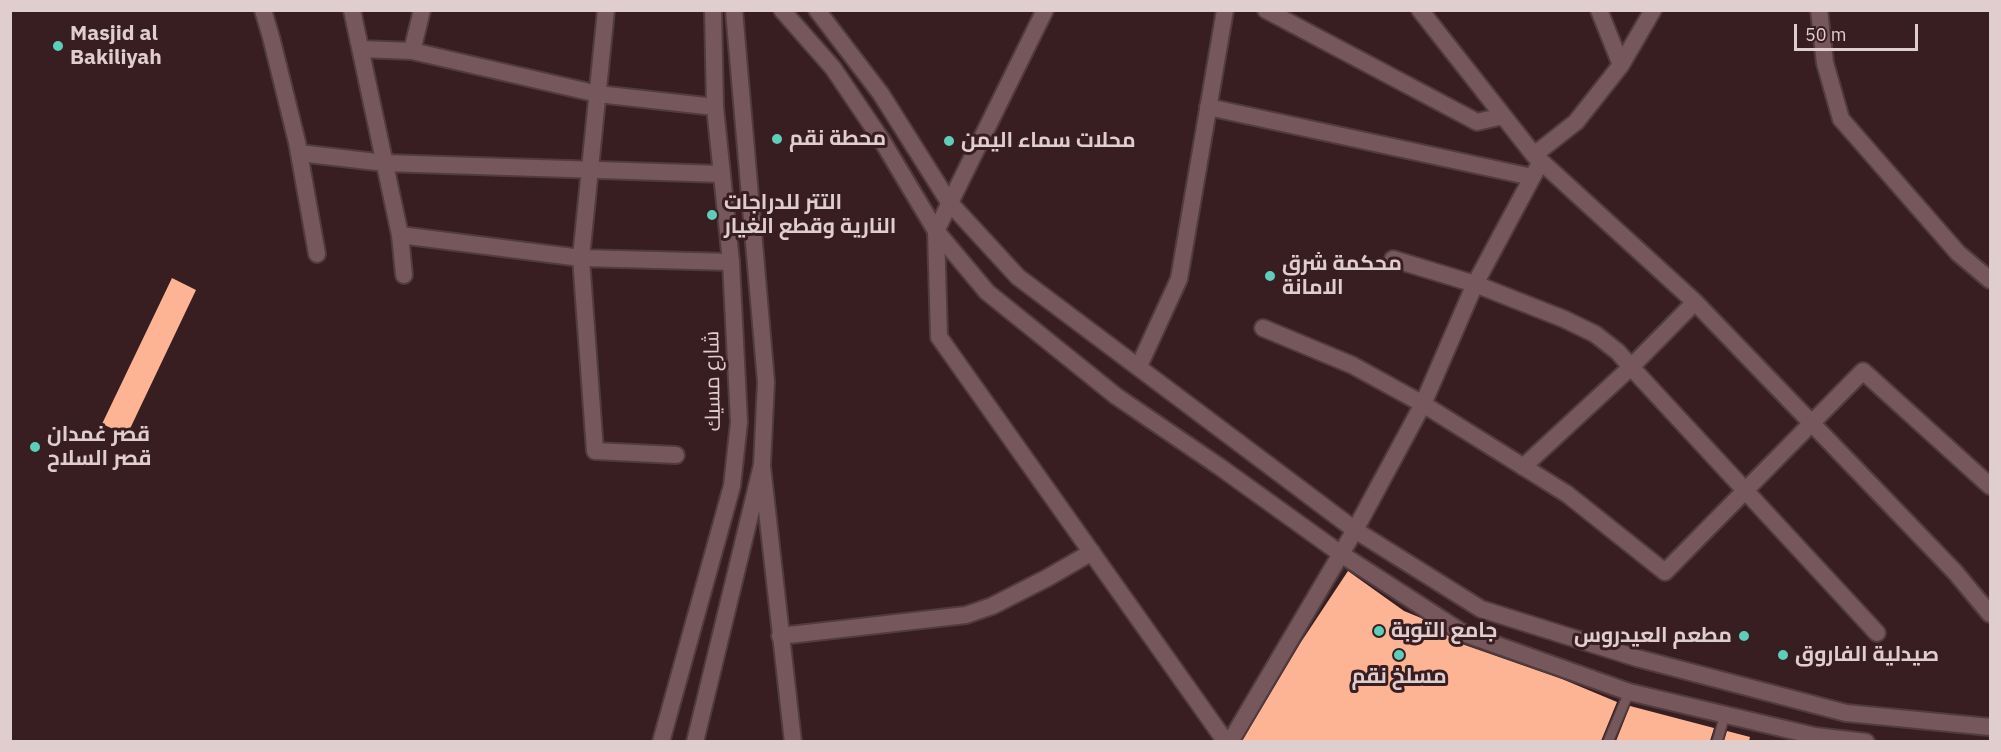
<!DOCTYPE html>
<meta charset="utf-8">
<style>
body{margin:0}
#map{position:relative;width:2001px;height:752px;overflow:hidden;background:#381d21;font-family:"IBM Plex Sans",sans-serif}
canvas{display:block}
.frame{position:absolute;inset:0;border:12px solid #e0cecf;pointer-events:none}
.scale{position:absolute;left:1794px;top:24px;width:124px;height:27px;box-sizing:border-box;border:3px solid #e0cecf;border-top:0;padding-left:8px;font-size:18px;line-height:21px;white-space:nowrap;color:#e0cecf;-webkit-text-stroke:4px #381d21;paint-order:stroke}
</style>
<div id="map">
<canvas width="2001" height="752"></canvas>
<div class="frame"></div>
<div class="scale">50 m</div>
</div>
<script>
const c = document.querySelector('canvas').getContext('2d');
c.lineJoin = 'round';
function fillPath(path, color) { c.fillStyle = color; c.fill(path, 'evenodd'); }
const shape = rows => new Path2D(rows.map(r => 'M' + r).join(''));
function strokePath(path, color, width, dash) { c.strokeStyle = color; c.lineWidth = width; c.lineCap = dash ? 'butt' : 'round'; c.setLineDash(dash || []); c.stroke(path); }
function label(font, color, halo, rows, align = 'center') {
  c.font = font + ' "IBM Plex Sans",Cairo,sans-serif'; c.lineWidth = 6; c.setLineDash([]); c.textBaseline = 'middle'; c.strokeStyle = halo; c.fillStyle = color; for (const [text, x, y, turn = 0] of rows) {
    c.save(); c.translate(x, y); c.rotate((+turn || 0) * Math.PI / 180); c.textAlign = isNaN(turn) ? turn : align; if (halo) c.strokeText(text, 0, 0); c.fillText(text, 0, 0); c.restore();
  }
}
const building = shape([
 [172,278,196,290,127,435,102,424],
 [1348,571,1404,611,1421,618,1459,643,1562,679,1617,702,1601,741,1242,741,1301,642],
 [1630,706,1714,728,1710,741,1616,741],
 [1727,731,1750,737,1749,741,1724,741]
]);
const service = shape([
 [1608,742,1629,692],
 [1717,742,1725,715]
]);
const minor = shape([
 [352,10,400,235,404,275],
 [606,10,581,258,595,451,676,455],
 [1045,10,936,231,939,337,1226,742],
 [1266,10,1477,122,1503,116],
 [1420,10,1534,155,1695,302,1955,572,1990,614],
 [1599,10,1621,65],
 [1819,10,1825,63,1841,119,1958,253,1990,280],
 [361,49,412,51,598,94,715,107],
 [412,51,422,10],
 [1208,107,1532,177],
 [299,153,385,163,721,174],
 [1534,155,1576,122,1621,65,1653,10],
 [400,235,581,258,731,262],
 [1393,259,1475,284,1564,319,1595,334,1618,352,1631,367,1877,633],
 [1263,328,1352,365,1423,404,1567,494,1665,572,1863,371,1990,486],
 [1139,366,1179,279,1225,10],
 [762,466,793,742],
 [1523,467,1631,367,1695,302],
 [780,636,966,615,992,606,1047,578,1092,552],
 [1230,742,1355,530,1423,404,1475,284,1541,161]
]);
const tertiary = shape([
 [263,10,271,37,297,142,317,254],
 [782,10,833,68,881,139,936,231,987,292,1116,396,1220,467,1341,554,1463,633,1629,692,1815,736,1866,742],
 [817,10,881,94,949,202,1018,277,1355,530,1481,609,1637,658,1846,713,1990,727],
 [661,742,732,486,739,422,731,262,715,107,713,10],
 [695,742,762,465,766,382,734,10]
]);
const markers = [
 [58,46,6,"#5dceb9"],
 [777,139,6,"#5dceb9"],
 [949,141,6,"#5dceb9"],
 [712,215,6,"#5dceb9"],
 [1270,276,6,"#5dceb9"],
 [35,447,6,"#5dceb9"],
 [1379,631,6,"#5dceb9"],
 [1744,636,6,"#5dceb9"],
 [1399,655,6,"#5dceb9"],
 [1783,655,6,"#5dceb9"]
];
const poiNames = [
 ["Masjid al",70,34],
 ["Bakiliyah",70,58],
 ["محطة نقم",789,139],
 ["محلات سماء اليمن",961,141],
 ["التتر للدراجات",724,203],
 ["النارية وقطع الغيار",724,227],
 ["محكمة شرق",1282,264],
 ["الامانة",1282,288],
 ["قصر غمدان",47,435],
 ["قصر السلاح",47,459],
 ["جامع التوبة",1391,631],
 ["مطعم العيدروس",1732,636,"right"],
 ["صيدلية الفاروق",1795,655],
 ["مسلخ نقم",1399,677,"center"]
];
const streetNames = [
 ["شارع مسيك",713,381,-91]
];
fillPath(building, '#fdb494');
strokePath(service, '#503b3e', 12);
strokePath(minor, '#503b3e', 20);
strokePath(tertiary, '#503b3e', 20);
strokePath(service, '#76575b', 9);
strokePath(minor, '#76575b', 16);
strokePath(tertiary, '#76575b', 16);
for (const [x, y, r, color] of markers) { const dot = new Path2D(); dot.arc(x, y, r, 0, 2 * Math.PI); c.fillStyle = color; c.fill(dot); strokePath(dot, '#381d21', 2); }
label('bold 21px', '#e0cecf', '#381d21', poiNames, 'left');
label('21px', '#e0cecf', '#381d21', streetNames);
</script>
